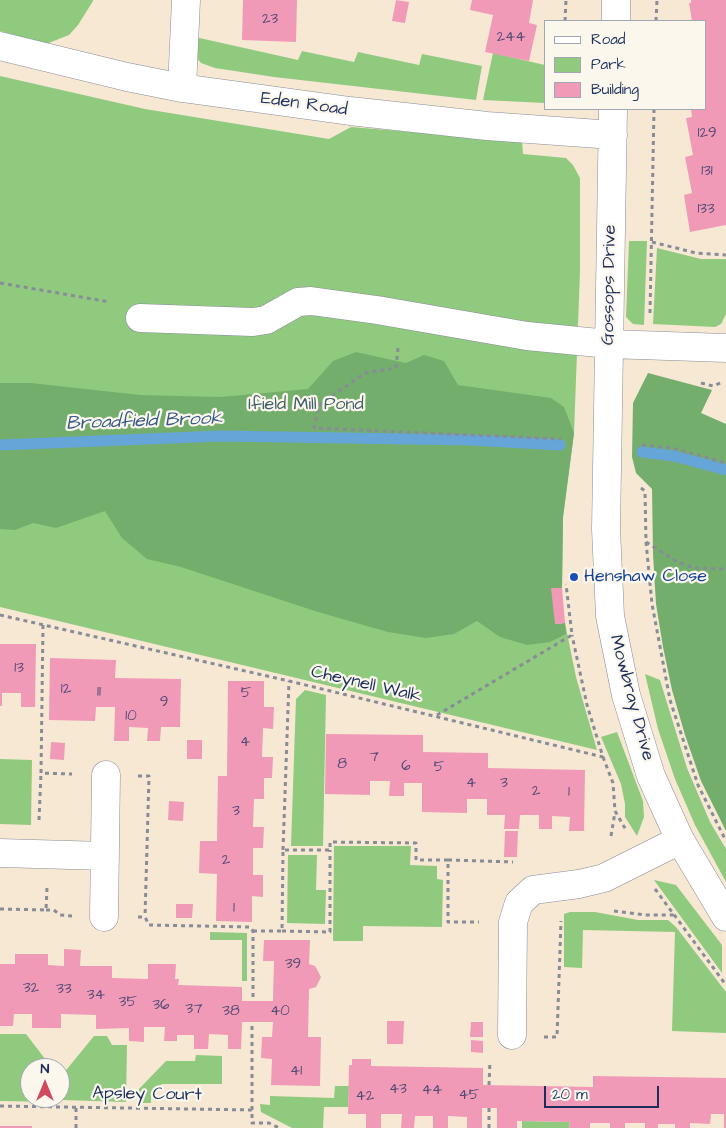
<!DOCTYPE html>
<style>
body{margin:0}
#map{position:relative;width:726px;height:1128px;overflow:hidden;background:#f6e8d2;font-family:"Architects Daughter",sans-serif}
canvas{display:block}
.legend{position:absolute;left:544px;top:20px;width:162px;height:90px;box-sizing:border-box;background:#fbf7ec;border:1px solid #a1a7b3;margin:0;padding:6px 9px;list-style:none;font-size:15px;color:#1b2f5e}
.legend li{display:flex;align-items:center;gap:10px;height:25px}
.legend b{width:25px;border:1px solid #a1a7b3}
.north{position:absolute;left:20px;top:1058px;width:50px;height:50px;box-sizing:border-box;background:#fbf7ec;border:1px solid #a1a7b3;border-radius:50%;rotate:0deg;font-size:14px;font-weight:700;line-height:20px;text-align:center;color:#1b2f5e}
.north::after{content:'';display:block;margin:auto;width:18px;height:22px;background:#d1495b;clip-path:polygon(50% 0,100% 100%,50% 72%,0 100%)}
.scale{position:absolute;left:544px;top:1086px;width:115px;height:22px;box-sizing:border-box;border:2px solid #1b2f5e;border-top:0;padding-left:6px;font-size:15px;line-height:18px;white-space:nowrap;color:#1b2f5e;-webkit-text-stroke:4px #fbf7ec;paint-order:stroke}
</style>
<div id="map">
<canvas width="726" height="1128"></canvas>
<ul class="legend">
<li><b style="height:6px;background:#fff"></b>Road</li>
<li><b style="height:14px;background:#90ca7e"></b>Park</li>
<li><b style="height:14px;background:#f09ab7"></b>Building</li>
</ul>
<div class="north">N</div>
<div class="scale">20 m</div>
</div>
<script>
const c = document.querySelector('canvas').getContext('2d');
c.lineJoin = 'round';
function fillPath(path, color) { c.fillStyle = color; c.fill(path, 'evenodd'); }
const shape = rows => new Path2D(rows.map(r => 'M' + r).join(''));
function strokePath(path, color, width, dash) { c.strokeStyle = color; c.lineWidth = width; c.lineCap = dash ? 'butt' : 'round'; c.setLineDash(dash || []); c.stroke(path); }
function label(font, color, halo, rows, align = 'center') {
  c.font = font + ' "Architects Daughter",sans-serif'; c.lineWidth = 4.5; c.setLineDash([]); c.textBaseline = 'middle'; c.strokeStyle = halo; c.fillStyle = color; for (const [text, x, y, turn = 0] of rows) {
    c.save(); c.translate(x, y); c.rotate((+turn || 0) * Math.PI / 180); c.textAlign = isNaN(turn) ? turn : align; if (halo) c.strokeText(text, 0, 0); c.fillText(text, 0, 0); c.restore();
  }
}
const green = shape([
 [0,0,93,0,93,1,78,25,69,35,46,44,0,31],
 [195,37,298,60,302,51,354,62,358,52,419,65,422,54,482,66,476,100,274,77,215,68,201,63,196,57],
 [493,53,545,65,545,103,483,100],
 [0,76,145,109,329,139,351,127,522,141,523,154,566,158,573,165,580,178,580,271,574,433,563,517,562,588,552,588,556,624,565,623,576,677,597,750,0,607],
 [629,241,647,241,644,325,633,324,626,317],
 [657,248,701,259,726,259,726,314,721,324,715,327,653,324],
 [645,674,660,680,687,768,710,822,726,849,726,882,695,825,675,779,658,729],
 [305,690,326,695,323,846,291,846,296,699],
 [617,732,643,801,644,817,637,836,625,817,625,804,621,784,601,737],
 [0,759,32,760,31,825,0,824],
 [334,846,411,846,410,865,437,866,437,879,443,880,442,927,363,926,363,941,333,941],
 [288,855,317,855,316,890,326,890,325,924,287,923],
 [654,880,676,885,722,945,722,973],
 [570,912,595,912,638,920,668,920,676,927,726,992,726,1033,672,1031,675,932,583,930,582,968,564,967,564,914],
 [210,932,247,933,247,981,242,981,242,940,210,940],
 [0,1034,26,1034,52,1068,30,1068,30,1098,57,1098,57,1102,0,1101],
 [94,1036,107,1036,112,1045,127,1045,126,1102,62,1100,63,1074],
 [196,1055,222,1056,222,1084,162,1084,151,1094,151,1103,140,1103,139,1089,166,1061,195,1061],
 [335,1086,349,1086,348,1107,324,1107,323,1128,292,1128,261,1112,260,1104,270,1105,270,1096,334,1098],
 [522,1121,570,1122,569,1128,522,1128]
]);
const forest = shape([
 [356,352,406,363,424,355,444,361,458,385,551,398,564,407,574,433,563,517,562,588,552,588,556,624,565,623,566,634,550,642,527,645,500,637,477,621,454,634,426,638,388,632,318,612,181,567,147,559,122,538,105,511,56,528,33,523,15,530,0,529,0,383,31,383,140,395,220,397,308,389,333,361],
 [648,373,712,390,701,413,726,424,726,831,701,781,685,735,672,690,663,647,656,604,653,554,652,489,636,473,632,457,633,403]
]);
const stream = shape([
 [0,445,220,436,471,440,560,445],
 [642,452,674,456,726,470]
]);
const building = shape([
 [243,0,297,0,296,42,242,40],
 [396,0,409,2,405,23,392,21],
 [472,0,533,0,529,23,537,25,529,61,485,52,493,15,470,10],
 [691,0,726,0,726,225,690,232,684,195,692,193,685,157,693,155,686,118,692,117,691,109,705,109,705,21,692,21,689,3,691,3],
 [551,588,562,588,565,623,555,624],
 [0,644,36,644,35,707,21,707,21,693,2,693,2,706,0,706],
 [50,658,116,660,115,678,181,679,180,727,161,727,160,741,147,741,148,728,129,727,129,741,114,741,115,707,96,707,95,721,49,720],
 [228,681,264,681,264,707,274,707,273,729,263,728,262,757,273,757,272,778,264,778,264,799,254,799,253,827,264,827,263,848,253,848,253,875,263,875,263,897,252,896,252,922,216,921,217,874,199,873,200,841,217,841,218,776,227,776],
 [326,734,423,735,423,752,488,753,488,768,585,770,584,831,569,831,570,817,552,816,552,829,539,829,539,815,520,815,519,829,504,829,505,815,487,815,487,799,467,799,467,813,422,812,422,783,404,783,404,796,389,796,390,781,370,781,370,795,325,794],
 [187,740,202,740,202,759,187,759],
 [51,742,65,743,64,760,50,759],
 [169,801,184,802,183,821,168,820],
 [505,831,518,831,517,857,504,857],
 [176,904,193,904,192,918,176,918],
 [264,940,310,940,309,964,315,966,321,977,316,987,309,989,308,1037,321,1037,320,1086,271,1085,272,1059,261,1058,262,1037,272,1037,273,1022,242,1022,241,1049,228,1049,228,1035,209,1034,208,1049,194,1049,194,1035,177,1035,177,1041,164,1041,165,1027,144,1027,144,1042,129,1041,129,1028,96,1029,96,1015,61,1014,61,1028,32,1028,32,1014,14,1014,13,1026,0,1026,0,964,15,964,15,954,48,954,48,965,64,966,64,949,81,950,80,966,112,966,112,978,148,979,148,964,176,964,175,979,179,979,178,985,242,987,242,1001,273,1001,274,961,263,961],
 [387,1021,404,1021,403,1044,387,1044],
 [471,1022,483,1022,483,1037,470,1037],
 [471,1040,483,1041,483,1053,471,1052],
 [352,1059,371,1059,371,1066,483,1068,483,1085,593,1087,593,1076,726,1078,726,1128,724,1128,724,1114,711,1114,710,1124,690,1123,690,1128,675,1128,675,1124,658,1124,658,1128,645,1128,645,1123,625,1123,625,1128,610,1128,610,1123,590,1123,590,1128,569,1128,570,1122,522,1121,517,1121,517,1128,497,1128,497,1108,482,1108,482,1128,467,1128,467,1117,448,1116,448,1128,433,1128,433,1116,415,1116,414,1128,401,1128,402,1114,381,1114,381,1128,366,1128,366,1114,348,1114,349,1065,352,1065],
 [0,1126,32,1126,32,1128,0,1128]
]);
const path = shape([
 [565,21,566,0],
 [656,21,657,0],
 [652,242,696,253,726,255],
 [0,283,110,302],
 [650,313,654,109],
 [398,348,396,368,365,373,319,405,314,428,561,439],
 [701,383,713,386,723,382],
 [642,445,672,448,726,463],
 [641,488,645,491,646,542,652,604,670,700,698,785,726,841],
 [646,542,676,561,694,568,726,569],
 [0,615,289,681,603,757,587,705,572,635],
 [43,625,41,773,72,774],
 [437,715,572,635,566,584],
 [603,757,613,783,615,811,626,830],
 [138,776,149,776,145,917],
 [39,820,41,773],
 [611,836,615,812],
 [283,850,289,681],
 [448,860,513,862],
 [655,889,726,985],
 [0,909,46,910,47,888],
 [46,910,54,910,60,915,72,916],
 [614,911,645,915,674,915],
 [138,917,145,917,149,925,250,927,253,931,253,1001],
 [253,931,282,931,283,850,330,850,330,842,416,843,416,860,448,860,448,922,479,922],
 [282,931,330,932,330,850],
 [544,1037,557,1037,561,921],
 [489,1085,490,1061],
 [0,1106,252,1110,252,1123,269,1123,279,1128],
 [489,1108,489,1128],
 [252,1110,252,1022],
 [76,1128,76,1108]
]);
const minor = shape([
 [616,21,616,0],
 [0,46,127,77,182,88,350,111,487,126,613,135],
 [182,88,186,0],
 [613,109,606,529,610,616,626,695,651,776,680,840,726,917],
 [140,318,253,322,266,320,298,302,311,301,377,310,527,336,609,344,726,348],
 [0,853,105,856],
 [104,917,106,775],
 [512,1035,513,922,519,903,533,890,579,884,604,878,680,840]
]);
const markers = [
 [574,577,5,"#1a4fb4"]
];
const numberNames = [
 ["23",270,20],
 ["244",511,38],
 ["129",707,134],
 ["131",707,172],
 ["133",706,210],
 ["13",19,669],
 ["12",66,690],
 ["11",99,693],
 ["5",246,694],
 ["9",164,703],
 ["10",131,717],
 ["4",245,743],
 ["7",374,758],
 ["8",342,765],
 ["6",406,767],
 ["5",439,768],
 ["4",471,784],
 ["3",504,784],
 ["2",536,792],
 ["1",569,793],
 ["3",236,812],
 ["2",226,861],
 ["1",234,909],
 ["39",293,965],
 ["32",31,989],
 ["33",64,990],
 ["34",96,996],
 ["35",128,1003],
 ["36",161,1006],
 ["37",194,1010],
 ["38",231,1012],
 ["40",280,1012],
 ["41",296,1072],
 ["43",398,1090],
 ["44",432,1091],
 ["45",469,1096],
 ["42",365,1097]
];
const streetNames = [
 ["Eden Road",304,105,8],
 ["Gossops Drive",610,285,-89],
 ["Cheynell Walk",366,685,13],
 ["Mowbray Drive",631,698,75],
 ["Apsley Court",147,1095,1]
];
const parkNames = [
 ["Ifield Mill Pond",306,405]
];
const transitNames = [
 ["Henshaw Close",584,577]
];
const waterNames = [
 ["Broadfield Brook",144,422,-2]
];
fillPath(green, '#90ca7e');
fillPath(forest, '#74ae6d');
strokePath(stream, '#65a5d8', 11);
fillPath(building, '#f09ab7');
strokePath(minor, '#888c98', 29);
strokePath(path, '#888c98', 3, [4, 4]);
strokePath(minor, '#fff', 28);
for (const [x, y, r, color] of markers) { const dot = new Path2D(); dot.arc(x, y, r, 0, 2 * Math.PI); c.fillStyle = color; c.fill(dot); strokePath(dot, '#fbf7ec', 2); }
label('15px', '#504a74', null, numberNames);
label('18px', '#1b2f5e', '#fbf7ec', streetNames);
label('18px', '#3e5e68', '#fbf7ec', parkNames);
label('18px', '#164399', '#fbf7ec', transitNames, 'left');
label('italic 19px', '#355889', '#fbf7ec', waterNames);
</script>
